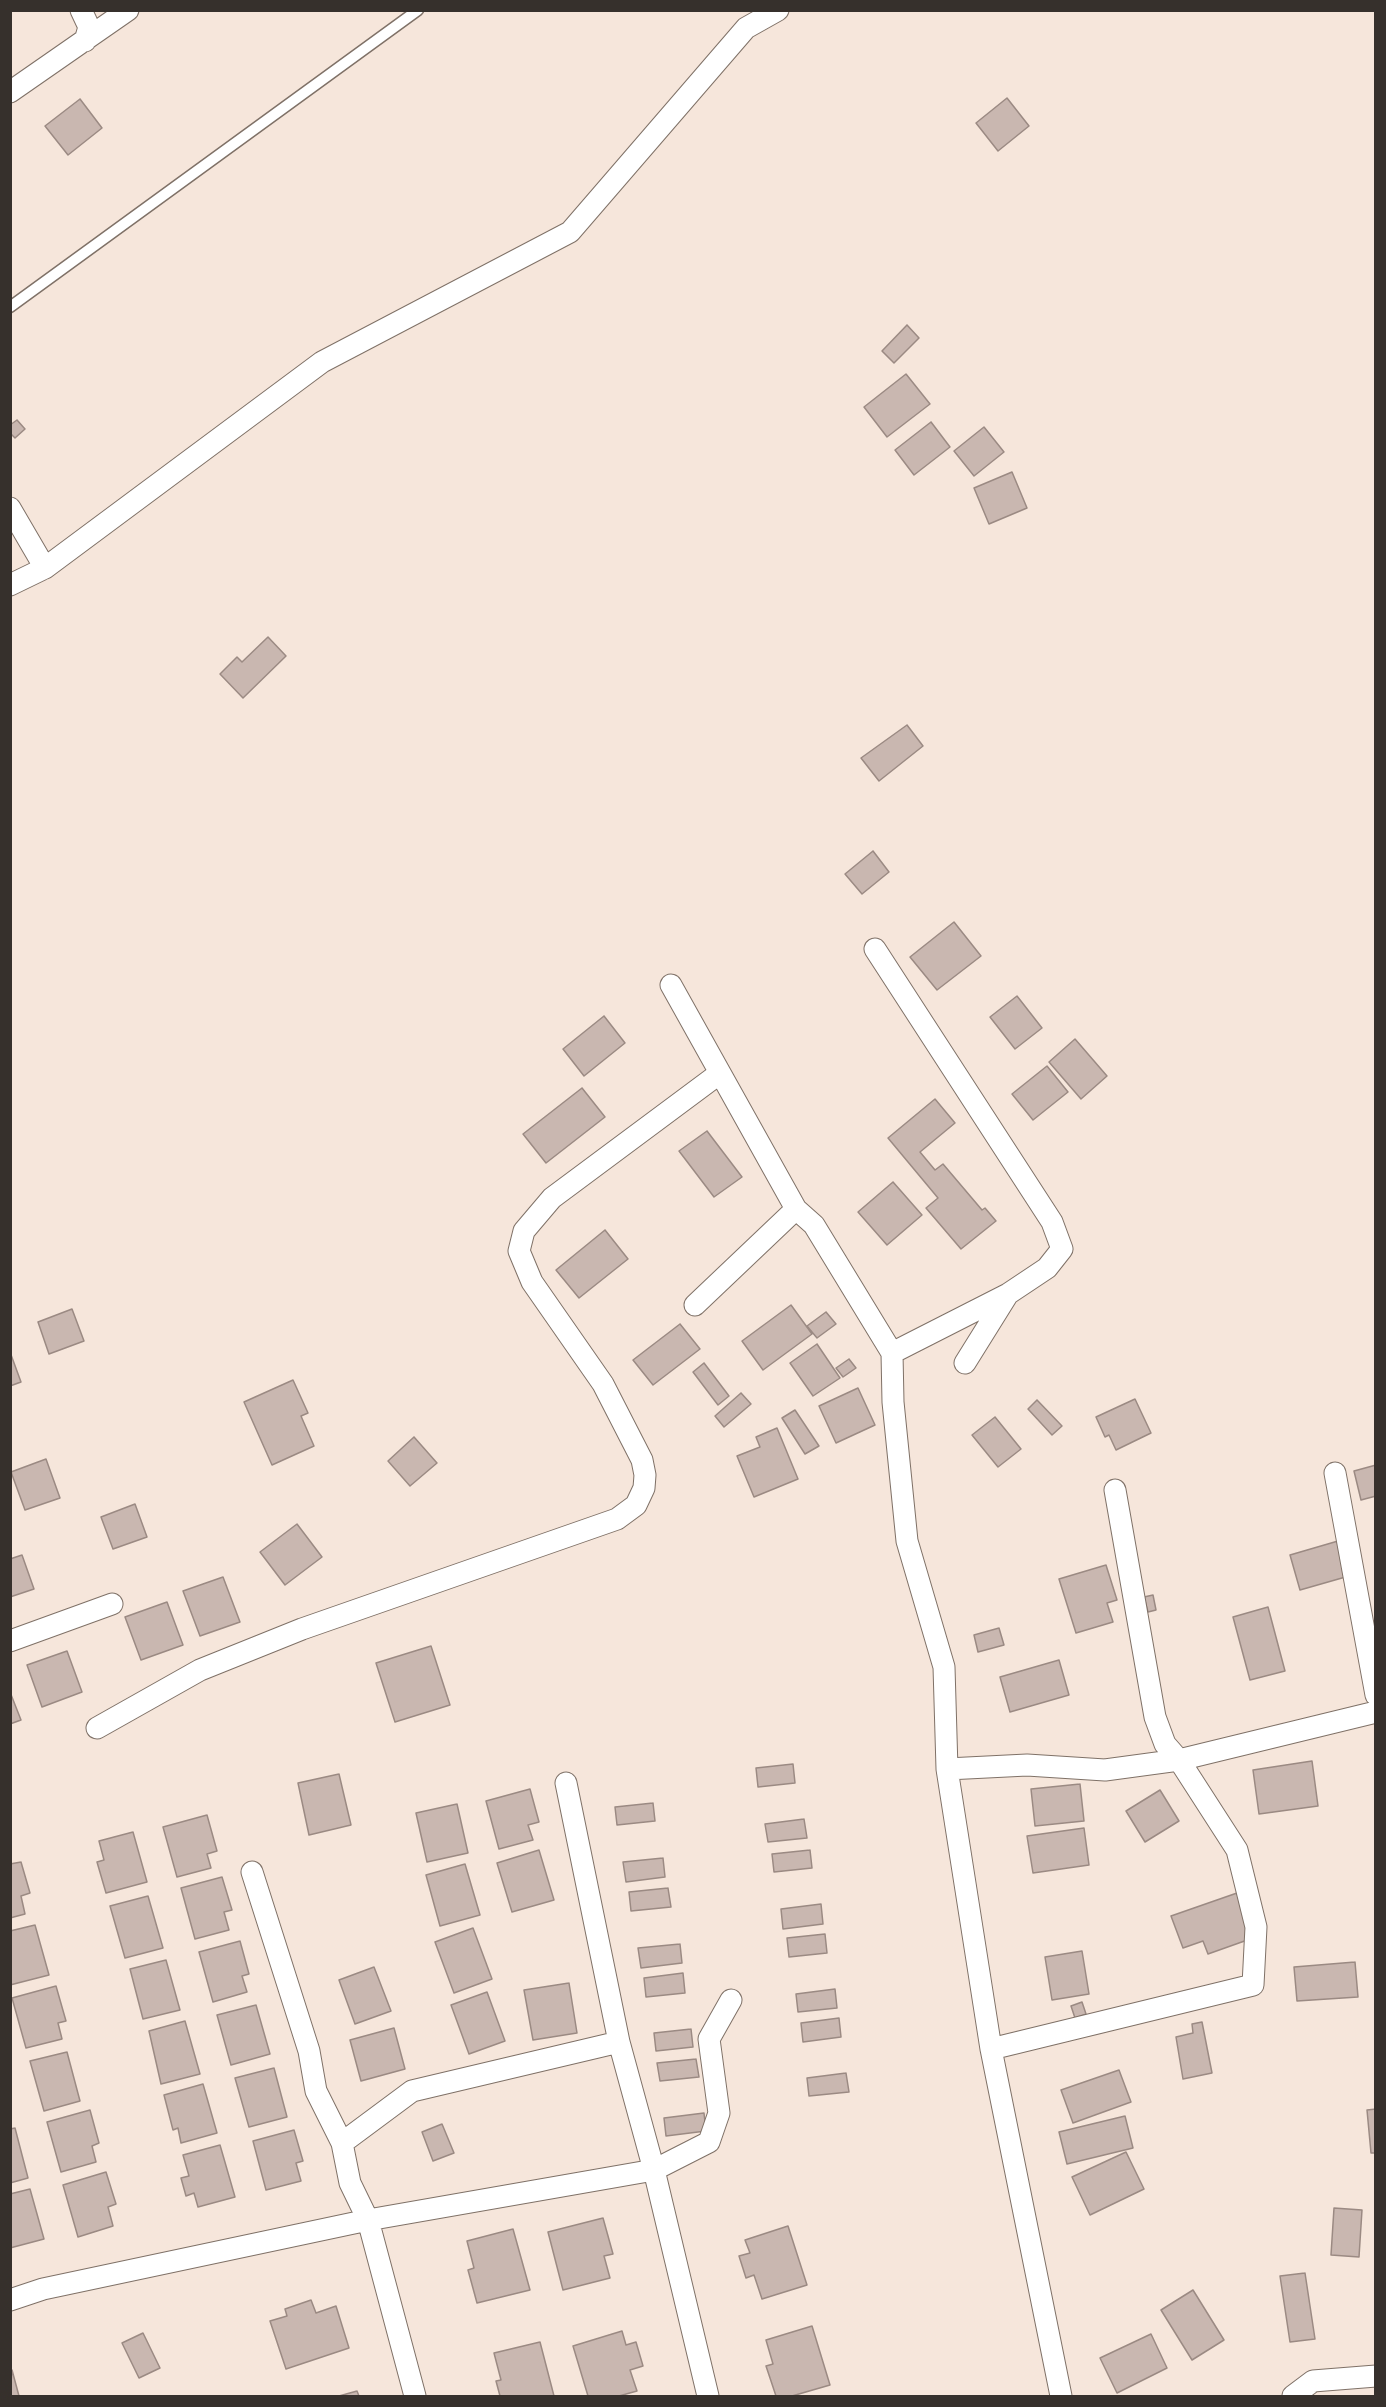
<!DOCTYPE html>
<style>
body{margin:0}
#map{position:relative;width:1386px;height:2407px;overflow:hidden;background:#f6e6db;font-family:Barlow,sans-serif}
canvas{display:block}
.frame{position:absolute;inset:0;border:12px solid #36302c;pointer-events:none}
</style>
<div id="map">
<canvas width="1386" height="2407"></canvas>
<div class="frame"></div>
</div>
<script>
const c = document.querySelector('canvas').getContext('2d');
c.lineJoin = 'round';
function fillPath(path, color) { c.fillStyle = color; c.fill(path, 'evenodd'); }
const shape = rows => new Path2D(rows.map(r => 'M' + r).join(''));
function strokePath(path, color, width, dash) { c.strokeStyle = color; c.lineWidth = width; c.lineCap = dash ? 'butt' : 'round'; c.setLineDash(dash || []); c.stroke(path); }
const building = shape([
 [1007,98,1029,126,998,151,976,123,1007,98],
 [80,99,102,128,68,155,45,126,80,99],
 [907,325,919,338,894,363,882,351,907,325],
 [906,374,930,404,887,437,864,407,906,374],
 [17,420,25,429,15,438,10,433,10,425,17,420],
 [931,422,950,447,914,475,895,450,931,422],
 [984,427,1004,452,974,476,954,451,984,427],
 [1012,472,1027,508,989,524,974,488,1012,472],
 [268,637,286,656,243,698,220,674,237,657,242,662,268,637],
 [907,725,923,746,879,781,861,758,907,725],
 [873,851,889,872,862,894,845,874,873,851],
 [954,922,981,956,937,990,910,957,954,922],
 [1017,996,1042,1028,1015,1049,990,1017,1017,996],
 [604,1016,625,1043,584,1076,563,1049,604,1016],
 [1075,1039,1107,1076,1081,1099,1049,1062,1075,1039],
 [1047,1066,1068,1092,1033,1120,1012,1094,1047,1066],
 [582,1088,605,1117,546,1163,523,1134,582,1088],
 [935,1099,955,1123,920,1152,935,1170,943,1164,982,1210,985,1208,996,1221,961,1249,926,1208,938,1198,888,1138,935,1099],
 [707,1131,742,1177,714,1197,679,1151,707,1131],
 [893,1182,922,1215,887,1245,858,1212,893,1182],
 [605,1230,628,1259,579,1298,556,1270,605,1230],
 [791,1305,812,1334,763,1370,742,1341,791,1305],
 [72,1309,84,1341,49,1354,38,1322,72,1309],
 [826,1312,836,1324,817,1338,807,1326,826,1312],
 [680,1324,700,1349,653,1385,633,1360,680,1324],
 [817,1344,840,1378,813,1396,790,1363,817,1344],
 [10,1352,21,1382,10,1386,10,1352],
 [849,1359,856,1368,843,1377,836,1368,849,1359],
 [704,1363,729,1396,718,1405,693,1372,704,1363],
 [293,1380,308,1413,301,1416,314,1446,272,1465,244,1402,293,1380],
 [858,1388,875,1425,836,1443,819,1406,858,1388],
 [741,1393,751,1404,724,1427,715,1416,741,1393],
 [1135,1399,1151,1433,1116,1450,1109,1435,1105,1437,1096,1417,1135,1399],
 [1037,1400,1062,1426,1052,1435,1028,1409,1037,1400],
 [795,1410,819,1446,805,1454,782,1418,795,1410],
 [995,1417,1021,1449,998,1467,972,1435,995,1417],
 [777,1428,798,1479,754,1497,737,1456,760,1447,756,1437,777,1428],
 [414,1437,437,1463,410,1486,388,1461,414,1437],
 [46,1459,60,1498,25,1510,11,1472,46,1459],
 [1376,1465,1376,1496,1361,1500,1354,1471,1376,1465],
 [135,1504,147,1537,113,1549,101,1517,135,1504],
 [297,1524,322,1557,285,1585,260,1552,297,1524],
 [1338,1541,1349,1576,1300,1590,1290,1555,1338,1541],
 [22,1555,34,1589,10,1597,10,1559,22,1555],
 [1106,1565,1117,1600,1107,1603,1113,1622,1076,1633,1059,1579,1106,1565],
 [223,1577,240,1622,200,1636,183,1591,223,1577],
 [1153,1595,1156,1610,1148,1612,1144,1597,1153,1595],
 [167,1602,183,1645,141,1660,125,1617,167,1602],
 [1268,1607,1285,1671,1250,1680,1233,1617,1268,1607],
 [999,1628,1004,1645,978,1652,974,1635,999,1628],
 [431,1646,450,1705,395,1722,376,1663,431,1646],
 [67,1651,82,1692,42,1707,27,1665,67,1651],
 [1059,1660,1069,1695,1010,1712,1000,1677,1059,1660],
 [10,1692,21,1720,10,1724,10,1692],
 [1312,1761,1318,1806,1259,1814,1253,1770,1312,1761],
 [793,1764,795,1783,758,1787,756,1768,793,1764],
 [339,1774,351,1825,309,1835,298,1783,339,1774],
 [1080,1784,1084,1821,1035,1826,1031,1789,1080,1784],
 [530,1789,539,1822,528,1825,533,1840,499,1849,486,1801,530,1789],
 [1160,1790,1179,1821,1145,1842,1126,1811,1160,1790],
 [653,1803,655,1821,617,1825,615,1807,653,1803],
 [457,1804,468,1853,427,1862,416,1813,457,1804],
 [207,1815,217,1851,207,1854,211,1868,177,1877,163,1827,207,1815],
 [804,1819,807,1838,768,1842,765,1824,804,1819],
 [1084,1828,1089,1865,1033,1873,1027,1836,1084,1828],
 [133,1832,147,1882,106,1893,97,1862,104,1860,99,1841,133,1832],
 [539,1850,554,1900,512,1912,497,1863,539,1850],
 [810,1850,812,1868,774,1872,772,1854,810,1850],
 [663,1858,665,1877,626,1882,623,1862,663,1858],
 [21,1862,30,1893,21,1896,25,1914,10,1918,10,1864,21,1862],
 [465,1864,480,1915,440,1926,426,1875,465,1864],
 [222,1877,232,1910,224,1912,229,1930,195,1939,181,1888,222,1877],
 [668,1888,671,1907,631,1911,629,1892,668,1888],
 [1237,1893,1253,1938,1208,1954,1203,1941,1183,1948,1171,1916,1237,1893],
 [148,1896,163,1948,125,1958,110,1906,148,1896],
 [821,1904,823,1924,783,1929,781,1909,821,1904],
 [35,1925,49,1975,10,1985,10,1931,35,1925],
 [473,1928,492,1979,454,1993,435,1942,473,1928],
 [825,1934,827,1953,789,1957,787,1938,825,1934],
 [240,1941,249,1974,242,1976,247,1992,213,2002,199,1952,240,1941],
 [680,1944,682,1963,641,1968,638,1948,680,1944],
 [1082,1951,1089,1994,1052,2000,1045,1957,1082,1951],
 [166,1960,180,2010,143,2019,130,1969,166,1960],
 [1355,1962,1358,1997,1297,2001,1294,1967,1355,1962],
 [374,1967,391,2011,355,2024,339,1980,374,1967],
 [683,1973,685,1993,646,1997,644,1978,683,1973],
 [569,1983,577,2033,533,2040,524,1990,569,1983],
 [56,1986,66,2021,58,2023,62,2039,26,2048,12,1998,56,1986],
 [835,1989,837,2008,798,2012,796,1994,835,1989],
 [487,1992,505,2041,469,2054,451,2005,487,1992],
 [1082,2002,1086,2014,1075,2018,1071,2006,1082,2002],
 [256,2005,270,2054,231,2065,217,2015,256,2005],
 [839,2018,841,2037,803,2042,801,2023,839,2018],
 [185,2021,200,2074,161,2084,149,2031,185,2021],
 [1202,2022,1212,2073,1183,2079,1176,2037,1193,2033,1192,2024,1202,2022],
 [394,2028,405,2069,361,2081,350,2040,394,2028],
 [691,2029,693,2047,656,2051,654,2033,691,2029],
 [67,2052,80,2101,44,2111,30,2061,67,2052],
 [696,2059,699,2077,660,2081,657,2063,696,2059],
 [274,2068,287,2117,249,2127,235,2078,274,2068],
 [1119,2070,1131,2102,1073,2123,1061,2090,1119,2070],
 [846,2073,849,2092,809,2096,807,2078,846,2073],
 [203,2084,217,2133,181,2143,178,2128,173,2130,164,2095,203,2084],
 [1376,2109,1376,2153,1371,2153,1367,2110,1376,2109],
 [90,2110,99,2143,92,2146,96,2162,61,2172,47,2122,90,2110],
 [704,2113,706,2131,666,2136,664,2118,704,2113],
 [1125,2116,1133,2148,1067,2164,1059,2132,1125,2116],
 [442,2124,454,2153,433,2161,422,2132,442,2124],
 [15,2128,28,2178,10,2183,10,2129,15,2128],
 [294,2130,303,2161,296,2163,301,2181,266,2190,253,2141,294,2130],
 [220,2145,235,2197,198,2207,194,2193,186,2196,181,2178,189,2176,183,2155,220,2145],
 [1126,2152,1144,2189,1090,2215,1072,2177,1126,2152],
 [106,2172,116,2204,108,2207,113,2226,78,2237,63,2185,106,2172],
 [30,2189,44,2239,10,2248,10,2194,30,2189],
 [1334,2208,1362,2210,1359,2257,1331,2255,1334,2208],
 [603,2218,613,2254,604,2256,610,2278,563,2290,548,2232,603,2218],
 [788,2226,807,2285,762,2299,754,2275,746,2278,739,2256,750,2253,745,2240,788,2226],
 [513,2229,530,2290,477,2303,468,2270,474,2268,467,2241,513,2229],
 [1305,2273,1315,2339,1290,2342,1280,2276,1305,2273],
 [1193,2290,1224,2340,1192,2360,1161,2310,1193,2290],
 [311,2300,316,2313,336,2306,349,2348,286,2369,270,2321,287,2316,285,2309,311,2300],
 [812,2326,830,2385,792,2396,776,2396,766,2366,773,2364,766,2340,812,2326],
 [622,2331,626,2345,636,2342,643,2366,630,2370,637,2391,619,2396,588,2396,573,2346,622,2331],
 [143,2333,160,2368,139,2378,122,2343,143,2333],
 [1151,2334,1167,2368,1117,2393,1100,2358,1151,2334],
 [540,2342,554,2396,500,2396,496,2381,501,2380,494,2353,540,2342],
 [12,2370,19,2396,10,2396,12,2370],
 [357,2391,359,2396,339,2396,357,2391]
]);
const lane = shape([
 [10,307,418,10]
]);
const street = shape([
 [81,10,89,27,85,41],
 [10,92,128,10],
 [10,508,45,568],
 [10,585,45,568,322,362,570,232,746,28,778,10],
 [875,949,1052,1222,1062,1249,1047,1268,1008,1294,892,1353],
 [671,985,796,1209,814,1225,892,1353,893,1402,907,1541,944,1667,947,1769,991,2049,1061,2396],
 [695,1305,796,1209],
 [965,1363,1008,1294],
 [1335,1473,1376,1695],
 [10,1641,112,1604],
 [97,1728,200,1670,302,1629,617,1519,636,1505,644,1488,645,1475,642,1460,603,1384,532,1282,519,1251,524,1231,552,1198,720,1073],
 [947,1769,1027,1765,1105,1770,1179,1760,1376,1712],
 [566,1783,619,2042,654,2170,708,2396],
 [252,1872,309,2051,316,2091,342,2143,350,2183,368,2220,415,2396],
 [991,2049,1253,1985,1256,1927,1237,1850,1179,1760,1165,1744,1155,1717,1115,1490],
 [342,2143,412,2091,619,2042],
 [10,2300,43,2289,368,2220,654,2170,709,2142,719,2113,709,2039,731,2000],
 [1293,2396,1313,2381,1376,2376]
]);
fillPath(building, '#c9b7b0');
strokePath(building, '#9b8a83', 1.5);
strokePath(lane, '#7f7167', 13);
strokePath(street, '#7f7167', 23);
strokePath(lane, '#fff', 10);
strokePath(street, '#fff', 21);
</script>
